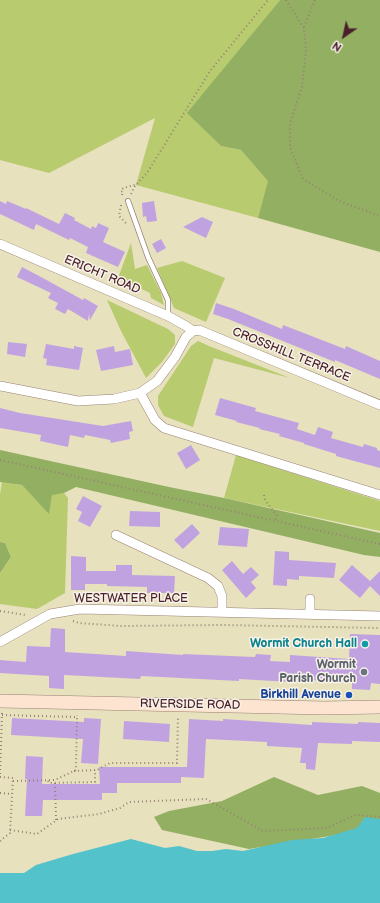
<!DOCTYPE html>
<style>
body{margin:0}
#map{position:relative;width:380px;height:903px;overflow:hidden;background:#e7e1be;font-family:"Balsamiq Sans",sans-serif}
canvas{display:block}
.north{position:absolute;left:324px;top:16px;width:40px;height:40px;-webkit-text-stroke:3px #f7f3e8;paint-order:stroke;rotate:214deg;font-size:11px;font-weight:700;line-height:16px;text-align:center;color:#4a1f2b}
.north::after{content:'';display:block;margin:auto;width:14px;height:18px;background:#4a1f2b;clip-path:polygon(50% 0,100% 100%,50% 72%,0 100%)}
</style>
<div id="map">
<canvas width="380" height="903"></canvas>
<div class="north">N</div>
</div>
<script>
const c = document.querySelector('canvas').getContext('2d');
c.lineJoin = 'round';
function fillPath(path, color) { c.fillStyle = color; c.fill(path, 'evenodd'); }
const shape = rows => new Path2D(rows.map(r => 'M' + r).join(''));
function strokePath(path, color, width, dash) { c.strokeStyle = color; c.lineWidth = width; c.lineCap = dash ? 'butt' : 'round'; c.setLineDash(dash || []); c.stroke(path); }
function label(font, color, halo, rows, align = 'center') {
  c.font = font + ' "Balsamiq Sans",sans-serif'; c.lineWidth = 3; c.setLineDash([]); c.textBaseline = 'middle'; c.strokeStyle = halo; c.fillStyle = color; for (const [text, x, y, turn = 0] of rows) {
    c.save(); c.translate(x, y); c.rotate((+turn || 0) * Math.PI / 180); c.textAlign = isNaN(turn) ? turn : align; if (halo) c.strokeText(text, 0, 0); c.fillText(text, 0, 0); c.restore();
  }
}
const green = shape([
 [0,0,280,0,188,113,221,146,241,150,269,181,258,218,136,185,155,118,49,173,0,160],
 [131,243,135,269,147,265,161,293,164,305,151,298,150,293,118,278],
 [182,261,225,278,206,322,174,308,157,268],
 [107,300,168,329,175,335,175,344,162,362,146,378,121,331],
 [198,341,209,346,290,378,214,358,193,427,164,416,158,405,158,396,191,346],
 [236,455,380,501,380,531,224,498],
 [2,482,22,485,49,513,52,494,64,493,68,498,65,593,37,609,0,604,0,573,11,557,5,543,0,542,0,494]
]);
const forest = shape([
 [280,0,380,0,380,252,258,218,268,181,241,150,221,146,187,113],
 [0,450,169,487,224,498,380,533,380,557,364,555,76,487,64,493,52,495,49,514,22,485,0,482],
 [0,542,5,543,11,557,0,573],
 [274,777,318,795,362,786,380,793,380,828,249,849,162,830,154,817,169,811,222,801]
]);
const water = shape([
 [365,817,380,819,380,903,0,903,0,873,24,873,36,865,73,854,131,839,165,848,179,846,197,851,212,851,226,849,243,851,292,840,323,838,357,828]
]);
const building = shape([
 [0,201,6,204,7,201,26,209,26,208,59,224,65,213,75,218,74,220,91,229,92,226,96,228,98,223,109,228,103,242,125,252,118,267,86,253,88,247,70,238,69,240,36,224,34,230,0,214],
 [154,201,157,221,147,222,146,216,143,217,142,203],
 [202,217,213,222,206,238,183,227],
 [161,239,166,248,157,253,152,244],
 [22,267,41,277,83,300,84,298,98,306,90,320,89,314,88,321,68,309,65,314,55,309,58,303,48,298,51,293,17,277],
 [216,303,234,309,282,329,283,325,345,349,346,346,380,361,380,379,335,360,335,362,228,319,213,314],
 [8,342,27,344,25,357,7,354],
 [46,344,74,349,74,346,83,348,79,370,46,365,47,359,43,358],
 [114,346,115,352,130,349,133,365,101,371,96,350],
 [220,398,256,408,255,411,299,423,297,429,315,435,318,427,333,432,331,438,363,447,364,444,377,448,377,450,380,451,380,468,336,456,336,454,304,444,304,443,279,436,280,434,259,429,260,428,236,422,237,421,215,415],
 [0,408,20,413,103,426,131,421,133,431,129,432,130,439,111,443,110,440,85,435,84,438,70,435,68,447,40,441,41,435,0,428],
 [191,445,200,460,186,469,177,453],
 [83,496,102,506,90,527,78,521,82,512,76,509],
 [130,511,160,512,160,527,129,526],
 [192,524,200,533,183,549,174,540],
 [220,527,249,529,247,547,218,545],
 [275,551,289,552,289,560,336,563,334,578,299,576,299,580,287,579,287,586,273,585],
 [71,556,86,557,86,571,116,571,116,565,132,565,132,575,175,576,174,593,147,593,147,587,107,586,107,584,85,584,85,590,71,590],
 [232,561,243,574,251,567,259,575,251,582,256,588,246,598,222,570],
 [352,565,370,581,380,571,380,596,370,586,360,598,339,580],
 [51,628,65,629,65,652,126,656,126,651,183,655,183,654,255,657,256,654,271,655,270,661,290,662,290,655,349,659,350,634,380,635,380,684,371,683,370,690,352,689,352,682,309,680,309,683,239,679,239,681,141,676,140,679,64,675,64,689,49,688,49,676,0,673,0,660,26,662,27,646,50,647],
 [12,718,84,722,84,718,101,719,98,764,81,763,83,739,11,735],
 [189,719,223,721,223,719,312,725,312,722,358,724,358,722,380,723,380,742,352,741,352,744,318,743,315,770,306,769,306,763,300,763,302,748,267,746,267,742,206,739,204,778,181,777,181,783,117,783,117,793,102,793,102,800,43,800,42,816,25,816,27,779,25,779,26,756,43,757,42,784,100,784,99,767,187,767],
 [124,721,170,724,169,742,123,739]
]);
const path = shape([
 [286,0,304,28,306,50,302,87,290,123,290,147,303,179,339,201,380,216],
 [304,27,315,0],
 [131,194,135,186,147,173,210,71,268,0],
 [122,195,123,192,121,191,123,188,135,185],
 [121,205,119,216,127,224],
 [0,460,380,544],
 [264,495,265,500,277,516,275,520],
 [0,611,26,615],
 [73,621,79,623,121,626,222,625,380,628],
 [2,715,77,717],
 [74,771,97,770,110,763,177,763,178,716],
 [13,781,55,780,76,770,77,715],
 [48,781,49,783,95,782,95,770],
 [55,783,56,820],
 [0,793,12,794],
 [10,830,37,834,58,819,99,814,120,808,129,802,206,799,263,831,327,828,355,815,380,817],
 [0,841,10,833,13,778,0,777,2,713]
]);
const service = shape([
 [128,201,148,257,168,300,168,316]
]);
const minor = shape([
 [0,244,168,316,186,326,193,331],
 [193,331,199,330,380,405],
 [0,386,78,401,114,399,140,393,157,381,175,357,186,337,193,331],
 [140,393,155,420,164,428,380,495],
 [116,535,208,578,218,586,222,596,222,612],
 [310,614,310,599],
 [0,642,50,614,80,609,380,616]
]);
const secondary = shape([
 [0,701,324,708,380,707]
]);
const markers = [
 [365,644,4,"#0f9aa8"],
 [364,672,4,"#6b7280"],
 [349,695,4,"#1a4fb4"]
];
const streetNames = [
 ["ERICHT ROAD",102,275,23],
 ["CROSSHILL TERRACE",291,355,22],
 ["WESTWATER PLACE",131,599],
 ["RIVERSIDE ROAD",190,705,1]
];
const cultureNames = [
 ["Wormit Church Hall",357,644]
];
const worshipNames = [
 ["Wormit",356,665],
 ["Parish Church",356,679]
];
const transitNames = [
 ["Birkhill Avenue",341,695]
];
fillPath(green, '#b8cb6f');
fillPath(forest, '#92af62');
fillPath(water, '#54c2ca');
fillPath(building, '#c1a2e0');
strokePath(service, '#988074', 6);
strokePath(minor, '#988074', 10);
strokePath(secondary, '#988074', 14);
strokePath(path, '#988074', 2, [1, 3]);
strokePath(service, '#fff', 4.5);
strokePath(minor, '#fff', 9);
strokePath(secondary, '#fde4d1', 13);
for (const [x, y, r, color] of markers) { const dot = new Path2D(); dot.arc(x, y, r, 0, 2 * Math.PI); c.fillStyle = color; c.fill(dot); strokePath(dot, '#f7f3e8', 1.5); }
label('12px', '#4a1f2b', '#f7f3e8', streetNames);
label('bold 12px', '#0d838f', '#f7f3e8', cultureNames, 'right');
label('bold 12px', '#5b616d', '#f7f3e8', worshipNames, 'right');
label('bold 12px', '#164399', '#f7f3e8', transitNames, 'right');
</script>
